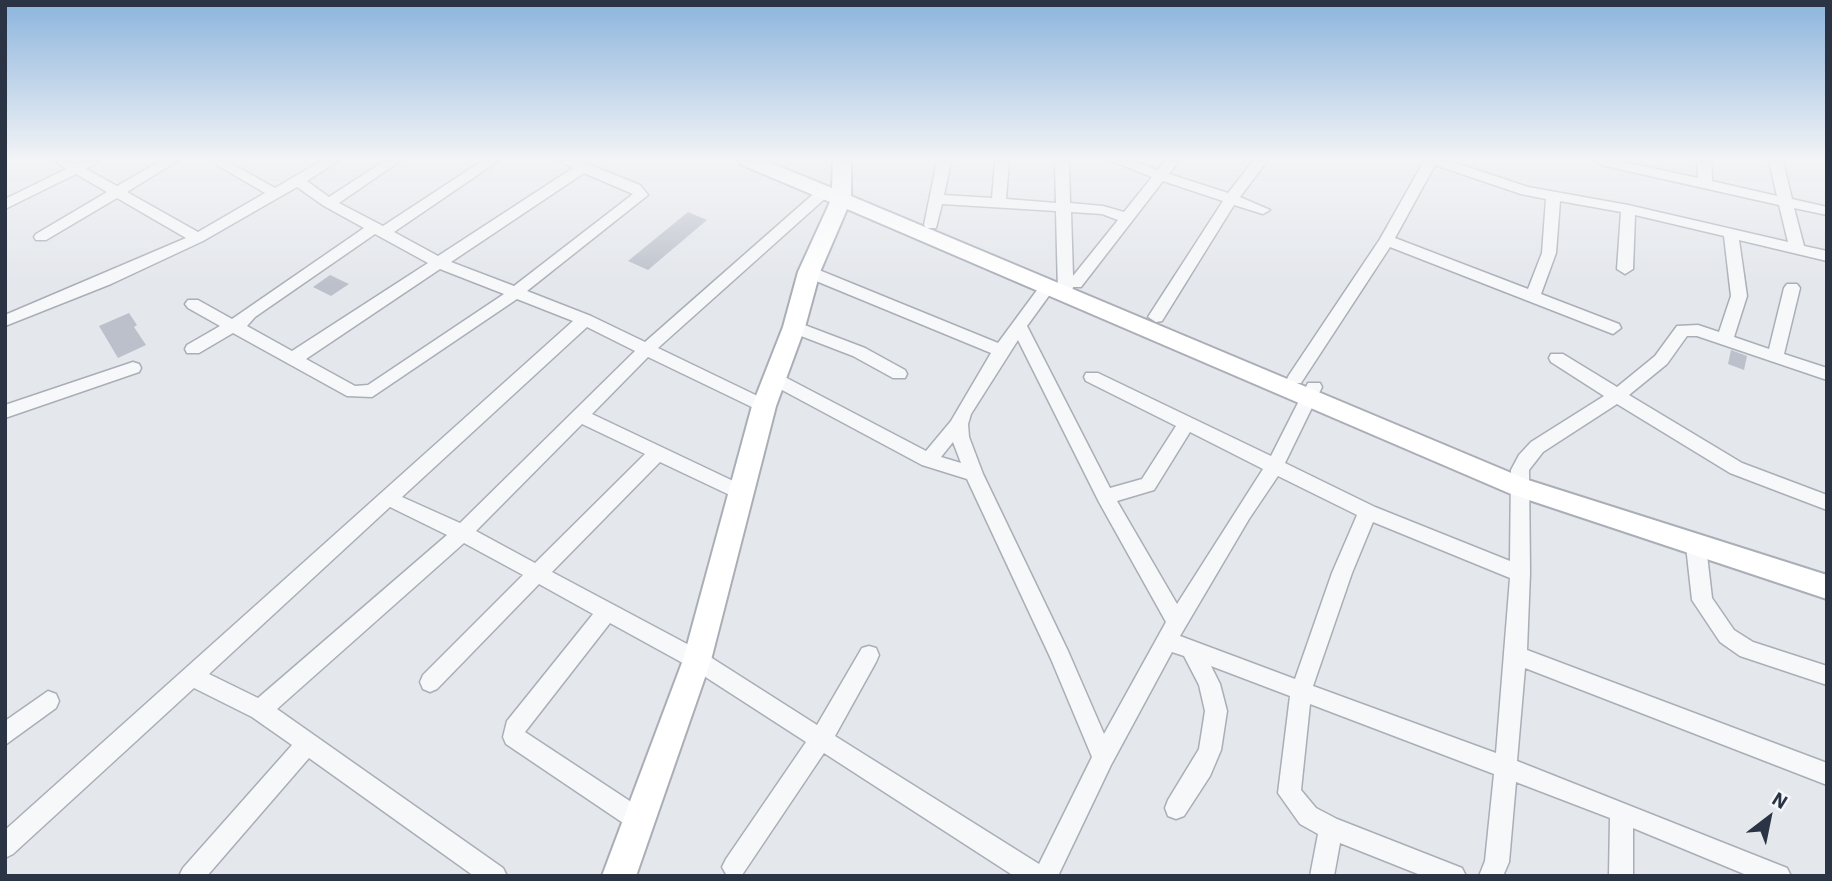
<!DOCTYPE html>
<style>
body{margin:0}
#map{position:relative;width:1832px;height:881px;overflow:hidden;background:#e4e7ec;font-family:"IBM Plex Sans",sans-serif}
canvas{display:block}
.frame{position:absolute;inset:0;border:7px solid #2b3445;pointer-events:none}
.north{position:absolute;left:1734px;top:783px;width:70px;height:70px;-webkit-text-stroke:5px #f4f6f9;paint-order:stroke;rotate:32deg;font-size:19px;font-weight:700;line-height:28px;text-align:center;color:#2b3445}
.north::after{content:'';display:block;margin:auto;width:24px;height:32px;background:#2b3445;clip-path:polygon(50% 0,100% 100%,50% 72%,0 100%)}
</style>
<div id="map">
<canvas width="1832" height="881"></canvas>
<div class="frame"></div>
<div class="north">N</div>
</div>
<script>
const c = document.querySelector('canvas').getContext('2d');
c.lineJoin = 'round';
function fillPath(path, color) { c.fillStyle = color; c.fill(path, 'evenodd'); }
const shape = rows => new Path2D(rows.map(r => 'M' + r).join(''));
function strokePath(path, color, width, dash) { c.strokeStyle = color; c.lineWidth = width; c.lineCap = dash ? 'butt' : 'round'; c.setLineDash(dash || []); c.stroke(path); }
const building = shape([
 [688,212,707,220,648,270,628,261],
 [330,275,349,284,331,296,313,287],
 [129,313,137,325,134,327,146,345,118,358,99,326],
 [1731,350,1747,356,1744,370,1728,364]
]);
const street = shape([
 [55,161,76,163,98,161,86,169,117,186,160,161,177,161,127,192,198,232,265,193,210,161,227,161,275,188,321,161,338,161,307,181,329,197,384,161,400,161,339,203,383,226,482,161,498,161,394,232,438,256,573,168,560,161,580,161,640,185,648,195,527,291,591,316,645,342,819,189,829,189,829,195,658,348,770,402,773,406,770,410,758,410,648,357,592,414,748,488,751,493,748,498,742,500,736,498,660,462,552,572,704,653,817,725,862,648,869,646,876,648,879,655,876,662,835,736,1039,864,1092,757,1051,659,967,479,922,465,769,383,767,379,769,375,781,375,926,451,951,421,991,353,804,276,801,272,804,268,814,268,998,343,1043,282,1053,282,1056,286,1027,326,1110,488,1142,479,1176,426,1086,381,1084,377,1086,373,1098,373,1271,456,1308,383,1320,383,1322,387,1285,463,1375,507,1510,561,1511,470,1519,455,1531,442,1604,396,1551,362,1549,358,1551,354,1563,354,1617,387,1655,356,1677,326,1698,325,1719,332,1731,296,1724,236,1635,215,1633,269,1625,274,1617,269,1621,212,1560,201,1556,253,1541,294,1619,324,1621,328,1613,334,1390,247,1301,383,1289,383,1287,379,1289,375,1380,239,1424,161,1450,161,1528,187,1628,205,1788,242,1779,205,1601,165,1594,161,1620,161,1698,178,1697,161,1711,161,1712,181,1777,196,1769,161,1783,161,1792,199,1827,207,1827,215,1794,208,1804,246,1827,251,1827,261,1739,240,1747,296,1734,337,1769,349,1784,288,1787,284,1797,284,1800,288,1784,354,1827,368,1827,380,1697,336,1687,336,1667,364,1629,395,1742,463,1827,495,1827,510,1730,473,1617,404,1543,452,1529,470,1530,573,1527,650,1827,763,1827,785,1525,668,1517,761,1787,868,1791,876,1749,876,1633,828,1633,876,1609,876,1610,818,1516,782,1509,862,1503,876,1479,876,1485,861,1494,774,1310,704,1301,790,1316,808,1337,819,1462,868,1466,876,1423,876,1340,843,1334,876,1310,876,1318,834,1300,824,1278,793,1290,696,1211,666,1220,684,1227,711,1221,750,1210,776,1184,816,1176,819,1168,816,1165,808,1168,800,1199,749,1205,711,1199,685,1184,656,1172,652,1111,765,1058,876,1014,876,824,753,742,875,727,876,722,867,726,859,806,742,690,667,610,623,525,732,648,813,652,821,648,829,640,833,632,829,506,744,503,737,507,721,593,614,539,584,437,689,430,692,423,689,420,682,423,675,523,575,464,543,277,709,503,868,507,876,474,876,309,758,207,876,179,876,183,868,292,745,252,717,194,688,13,854,5,858,5,830,573,321,517,299,372,397,347,396,233,333,199,353,187,353,185,349,187,345,220,326,188,308,185,304,188,300,198,300,232,319,364,228,324,206,297,187,203,241,111,284,5,326,5,315,186,238,117,198,46,240,36,240,34,237,36,234,107,192,76,174,5,209,5,199,66,169,55,161],
 [1435,165,1521,194,1546,199,1542,253,1528,289,1395,238,1435,165],
 [584,173,633,194,514,286,451,262,584,173],
 [375,234,428,263,292,351,247,326,255,317,375,234],
 [440,269,504,294,368,385,355,386,306,359,440,269],
 [587,327,635,351,460,523,402,497,587,327],
 [1018,340,1099,502,1166,622,1104,734,1068,651,983,474,969,437,968,424,971,414,1018,340],
 [582,424,645,454,535,563,476,531,582,424],
 [1190,432,1263,469,1177,604,1117,501,1154,490,1190,432],
 [953,442,961,463,941,457,953,442],
 [1278,476,1357,515,1332,573,1295,679,1180,636,1249,519,1278,476],
 [390,507,447,535,258,698,209,674,390,507],
 [1373,522,1510,578,1496,753,1313,686,1352,573,1373,522],
 [937,161,951,161,944,195,992,198,995,161,1009,161,1006,199,1056,203,1055,161,1069,161,1070,203,1103,206,1124,212,1152,177,1111,161,1132,161,1158,170,1165,161,1179,161,1169,174,1228,193,1253,161,1267,161,1240,197,1270,210,1263,214,1234,205,1162,321,1156,322,1148,317,1223,201,1163,181,1081,287,1073,287,1071,297,1066,298,1058,293,1056,211,942,204,936,228,926,228,924,225,937,161],
 [1071,212,1102,214,1118,220,1073,276,1071,212],
 [794,321,865,348,905,370,907,374,905,378,893,378,853,356,788,331,786,327,788,323,794,321],
 [133,362,139,364,141,368,139,372,5,418,5,405,133,362],
 [1696,538,1703,540,1706,546,1712,598,1734,630,1753,642,1827,666,1827,685,1740,656,1720,642,1692,600,1686,546,1689,540,1696,538],
 [48,691,56,694,59,701,56,708,5,745,5,721,48,691]
]);
const secondary = shape([
 [740,161,766,161,832,188,833,161,851,161,851,196,1528,480,1827,575,1827,599,1511,494,847,209,820,272,805,327,776,406,711,660,636,876,602,876,683,660,752,406,783,327,798,272,830,202,742,165,740,161]
]);
fillPath(building, '#bbc0ca');
strokePath(street, '#a9aeb7', 3);
strokePath(secondary, '#a9aeb7', 4);
fillPath(street, '#f7f8fa');
fillPath(secondary, '#fff');
const sky = c.createLinearGradient(0, 0, 0, 285);
sky.addColorStop(0, '#8bb4dd');
sky.addColorStop(0.56, '#f3f4f6');
sky.addColorStop(1, '#f3f4f600');
c.fillStyle = sky;
c.fillRect(0, 0, 1832, 285);
</script>
